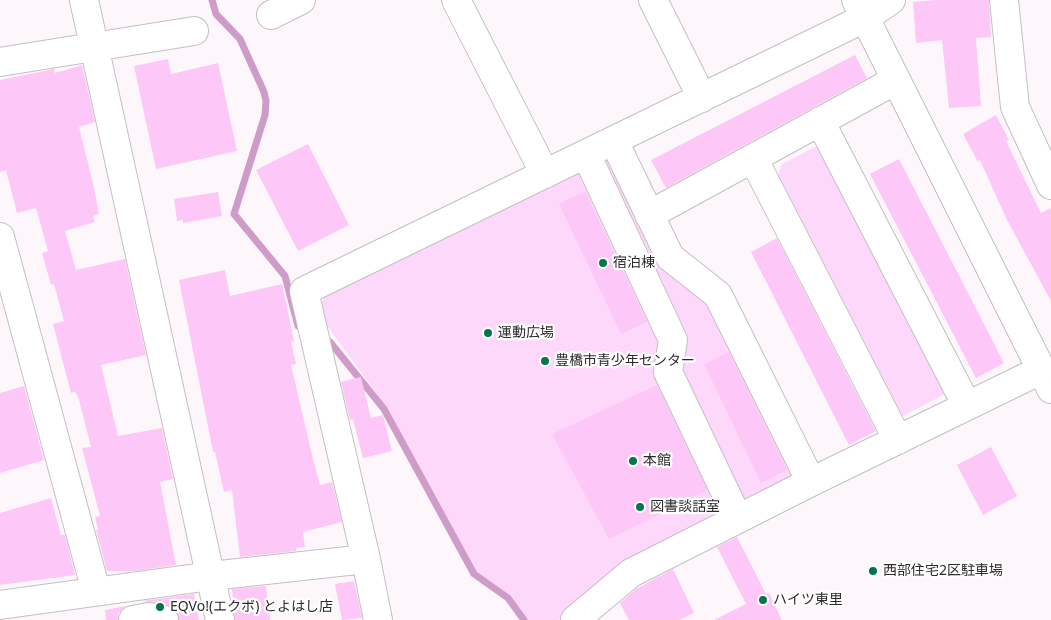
<!DOCTYPE html>
<meta charset="utf-8">
<style>
body{margin:0}
canvas{display:block;background:#fdf7fc}
</style>
<canvas width="1051" height="620"></canvas>
<script>
const c = document.querySelector('canvas').getContext('2d');
c.lineJoin = 'round';
function fillPath(path, color) { c.fillStyle = color; c.fill(path, 'evenodd'); }
const shape = rows => new Path2D(rows.map(r => 'M' + r).join(''));
function strokePath(path, color, width, dash) { c.strokeStyle = color; c.lineWidth = width; c.lineCap = dash ? 'butt' : 'round'; c.setLineDash(dash || []); c.stroke(path); }
function label(font, color, halo, rows, align = 'center') {
  c.font = font + ' "Noto Sans","Noto Sans JP",sans-serif'; c.lineWidth = 4.5; c.setLineDash([]); c.textBaseline = 'middle'; c.strokeStyle = halo; c.fillStyle = color; for (const [text, x, y, turn = 0] of rows) {
    c.save(); c.translate(x, y); c.rotate((+turn || 0) * Math.PI / 180); c.textAlign = isNaN(turn) ? turn : align; if (halo) c.strokeText(text, 0, 0); c.fillText(text, 0, 0); c.restore();
  }
}
const green = shape([
 [815,147,828,153,947,393,897,419,777,178,782,164],
 [607,156,709,304,796,477,571,608,559,620,527,620,510,596,477,573,388,409,317,312,326,294]
]);
const stream = shape([
 [212,0,216,14,240,39,264,92,266,101,265,115,234,214,285,276,298,326],
 [330,342,384,409,474,574,508,598,524,620]
]);
const building = shape([
 [935,0,989,0,991,37,976,38,981,106,949,108,942,40,916,43,913,2],
 [855,55,867,78,666,188,651,160],
 [168,59,171,74,218,63,237,151,156,169,134,66],
 [82,65,95,122,79,127,93,183,99,214,93,216,95,222,65,231,76,270,125,259,146,355,101,365,118,436,162,428,173,479,160,482,176,565,136,571,107,571,96,530,98,530,95,517,100,516,82,448,91,447,78,396,75,392,71,393,53,324,64,321,54,284,51,285,42,253,48,251,36,208,17,213,6,170,0,172,0,80,54,69,55,73],
 [996,115,1009,140,1006,141,1041,213,1051,208,1051,301,1006,218,980,160,978,162,963,134],
 [308,144,349,225,298,251,256,170],
 [899,159,1004,363,976,378,870,174],
 [585,191,647,322,621,334,559,204],
 [218,192,222,216,183,223,183,220,177,221,174,199],
 [777,238,876,431,849,445,751,252],
 [225,270,230,296,282,284,294,341,291,342,296,364,291,365,313,459,320,485,332,482,342,522,306,531,303,533,305,547,296,548,296,551,240,557,232,490,224,492,215,452,213,452,179,280],
 [729,352,787,470,761,483,704,364],
 [361,377,371,418,383,415,392,451,363,458,353,419,350,420,341,382],
 [657,385,707,490,609,539,552,434],
 [24,386,44,460,0,473,0,393],
 [991,447,1017,496,983,515,957,465],
 [51,498,61,535,65,535,75,575,0,585,0,513],
 [737,537,766,594,769,593,782,620,714,620,746,604,717,547],
 [673,569,694,613,679,620,629,620,620,603,636,589],
 [354,581,362,618,342,620,335,584],
 [266,586,270,620,235,620,232,589],
 [194,594,199,620,179,620,174,608,167,605,142,601],
 [126,606,118,614,118,620,106,620,105,610]
]);
const minor = shape([
 [84,0,220,620],
 [456,0,545,174],
 [653,0,702,98],
 [856,0,1051,389],
 [1004,0,1015,107,1051,185],
 [271,15,301,0],
 [0,62,194,31],
 [820,121,967,406],
 [614,141,670,257,718,295,811,482],
 [586,154,673,340,668,372,738,519],
 [753,158,898,440],
 [649,215,896,80],
 [0,237,96,591],
 [0,605,211,576,366,559],
 [133,620,149,617,164,620],
 [378,620,366,559,304,291,865,18,891,0],
 [575,620,631,573,811,482,1041,370]
]);
const markers = [
 [603,263,5,"#02744e"],
 [488,333,5,"#02744e"],
 [545,361,5,"#02744e"],
 [633,461,5,"#02744e"],
 [640,507,5,"#02744e"],
 [873,571,5,"#02744e"],
 [763,600,5,"#02744e"],
 [160,607,5,"#02744e"]
];
const poiNames = [
 ["宿泊棟",613,263],
 ["運動広場",498,333],
 ["豊橋市青少年センター",555,361],
 ["本館",643,461],
 ["図書談話室",650,507],
 ["西部住宅2区駐車場",883,571],
 ["ハイツ東里",773,600],
 ["EQVo!(エクボ) とよはし店",170,607]
];
fillPath(green, '#fed8fa');
strokePath(stream, '#cf9bc9', 7);
fillPath(building, '#fdc7f7');
strokePath(minor, '#c4bfc3', 30);
strokePath(minor, '#fff', 28);
for (const [x, y, r, color] of markers) { const dot = new Path2D(); dot.arc(x, y, r, 0, 2 * Math.PI); c.fillStyle = color; c.fill(dot); strokePath(dot, '#fff', 2); }
label('14px', '#2c2a2c', '#fff', poiNames, 'left');
</script>
